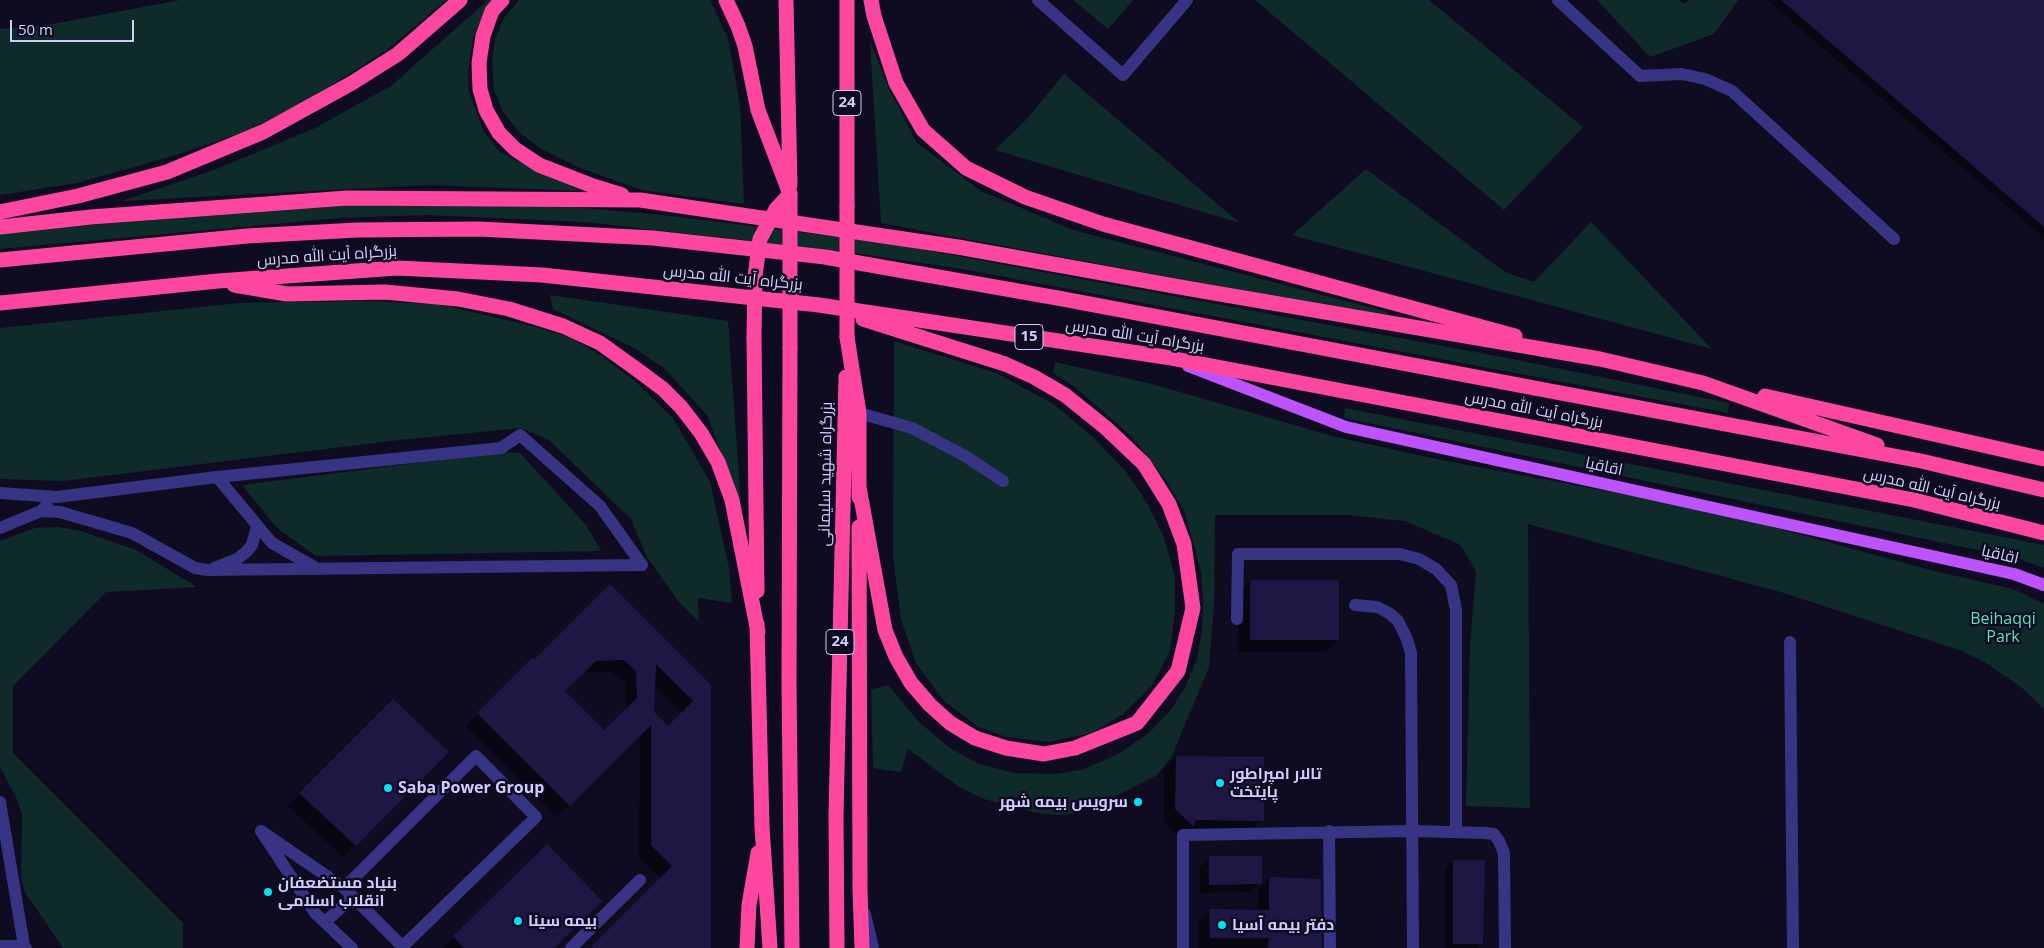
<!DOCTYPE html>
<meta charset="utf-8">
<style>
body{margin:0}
#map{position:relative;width:2044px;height:948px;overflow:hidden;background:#0f0c21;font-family:"Open Sans",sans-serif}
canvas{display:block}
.scale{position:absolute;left:10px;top:20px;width:124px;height:22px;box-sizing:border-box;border:2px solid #d1ccff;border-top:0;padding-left:6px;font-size:15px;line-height:18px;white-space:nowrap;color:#d1ccff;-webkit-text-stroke:4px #0f0c21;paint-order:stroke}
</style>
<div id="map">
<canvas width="2044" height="948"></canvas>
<div class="scale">50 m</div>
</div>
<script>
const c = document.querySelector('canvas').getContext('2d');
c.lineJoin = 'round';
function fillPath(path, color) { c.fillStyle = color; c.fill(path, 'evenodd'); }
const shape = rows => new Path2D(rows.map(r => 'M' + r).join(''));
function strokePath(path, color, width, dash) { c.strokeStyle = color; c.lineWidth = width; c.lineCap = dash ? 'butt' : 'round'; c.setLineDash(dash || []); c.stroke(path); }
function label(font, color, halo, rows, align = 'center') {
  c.font = font + ' "Open Sans",Cairo,sans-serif'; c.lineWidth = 5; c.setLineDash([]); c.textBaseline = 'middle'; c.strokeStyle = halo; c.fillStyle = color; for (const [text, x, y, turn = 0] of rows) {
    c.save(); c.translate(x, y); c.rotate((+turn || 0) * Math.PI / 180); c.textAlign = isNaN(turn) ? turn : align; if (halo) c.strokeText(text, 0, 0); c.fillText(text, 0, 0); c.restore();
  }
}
const green = shape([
 [180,0,447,0,385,51,310,99,247,131,176,155,77,183,0,195,0,29,52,24],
 [488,0,495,0,485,11,473,39,468,71,469,92,484,132,500,152,582,191,427,185,122,201,214,170,313,129,391,86],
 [519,0,710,0,728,39,740,105,744,204,641,190,578,167,541,149,519,132,503,112,494,90,492,61,495,39,504,18],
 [1073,0,1133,0,1108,29],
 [1255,0,1429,0,1583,127,1504,210],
 [1597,0,1679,0,1684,4,1689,0,1738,0,1714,34,1650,57],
 [870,40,888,87,917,143,981,191,1073,230,1388,312,1387,318,881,223],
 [1064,74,1240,223,995,150,1026,120],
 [1366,169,1505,272,1534,282,1591,222,1712,349,1292,235],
 [359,202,563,206,672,216,886,243,1497,356,1729,403,1728,413,962,269,855,253,586,222,426,215,340,218,0,249,0,233],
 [550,295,728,321,741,504,707,415,664,368,636,349,553,309],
 [361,301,438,304,528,325,572,338,603,357,635,381,673,418,710,482,729,568,732,603,698,598,699,622,678,601,647,557,631,519,549,440,521,428,399,440,63,481,0,479,0,328,239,303],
 [894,341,996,373,1052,403,1093,437,1127,473,1147,503,1164,537,1175,578,1175,612,1170,651,1152,686,1122,715,1091,733,1049,742,1006,737,978,727,943,700,916,663,901,619,893,555],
 [1055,362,1152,384,1336,437,1446,461,1714,511,1930,570,2013,589,2044,604,2044,709,2021,687,1986,663,1962,651,1784,593,1528,524,1530,808,1466,806,1470,644,1476,572,1461,545,1405,521,1348,515,1215,515,1214,606,1209,667,1172,756,1157,775,1094,807,1077,813,1058,815,1033,812,984,799,959,787,908,749,901,772,873,768,871,690,888,685,919,722,950,748,979,764,1014,773,1053,774,1082,770,1120,753,1149,733,1173,707,1186,685,1197,660,1202,631,1203,598,1201,572,1185,513,1166,480,1132,437,1075,387,1053,373],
 [1345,408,2044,545,2044,568,2016,558,1344,418],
 [504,452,520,453,586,525,601,551,316,556,277,528,242,485],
 [58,527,81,531,136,550,197,587,106,592,13,686,13,753,183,923,183,948,63,948,25,892,21,879,22,814,16,797,0,767,0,541,35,528]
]);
const shadow = shape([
 [1767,0,2044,0,2044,238],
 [1250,581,1338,640,1326,652,1238,652,1238,593],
 [610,585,710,685,710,948,592,948,661,879,639,857,640,734,557,817,466,726,532,660,534,662],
 [582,672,612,672,625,683,626,711,604,732,563,691],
 [654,685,682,713,668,727,653,712],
 [393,701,447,752,343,857,288,806],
 [1176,757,1262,820,1250,832,1181,838,1164,822,1164,769],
 [547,846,553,948,443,948,454,937],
 [1209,858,1260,883,1251,892,1200,893,1200,867],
 [1453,861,1481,943,1477,948,1445,948,1445,870],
 [1269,878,1321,948,1199,948,1198,921,1209,910,1258,911,1258,889]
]);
const building = shape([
 [1781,0,2044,0,2044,227],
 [1250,580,1339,580,1339,640,1250,640],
 [610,584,711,685,711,948,590,948,672,866,651,845,651,725,570,806,477,713,532,658,534,660],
 [624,660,636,671,637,698,604,730,565,691,596,661],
 [656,664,693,701,668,726,654,712],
 [393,699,449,752,356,846,299,793],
 [1176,756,1264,757,1264,821,1195,820,1194,827,1175,809],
 [547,844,602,901,554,948,464,948,453,936],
 [1209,856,1262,856,1262,884,1209,885],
 [1453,860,1485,860,1483,944,1453,944],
 [1269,877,1321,879,1322,948,1268,948,1269,938,1210,938,1209,909,1269,910]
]);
const minor = shape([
 [1038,0,1123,75,1187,0],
 [1558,0,1640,76,1682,74,1705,79,1732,91,1894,239],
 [859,413,912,428,965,456,1003,481],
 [217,477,272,543,318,569],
 [0,493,57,497,217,477,501,448,520,435,600,506,642,565,207,570,195,568,132,533,60,512,41,511],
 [0,528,41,511,47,505],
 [214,568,237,559,246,552,252,545,257,526],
 [1355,605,1377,607,1389,613,1398,621,1407,639,1411,653,1413,948],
 [1237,619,1238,554,1400,554,1419,559,1436,569,1451,585,1456,610,1456,831],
 [1790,642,1793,948],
 [0,802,24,946],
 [1329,831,1330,948],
 [344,888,476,756,536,817,401,948],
 [865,914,873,948],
 [325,922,353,897],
 [0,946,24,946,26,948],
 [352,948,315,913,261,831,344,888,404,948],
 [571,948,640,880],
 [1183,948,1183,835,1413,831,1485,833,1494,834,1499,841,1504,853,1505,948]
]);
const major = shape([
 [1188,366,1346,427,2014,574,2044,585]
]);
const highway = shape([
 [502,0,492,11,483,36,479,63,480,89,486,110,499,133,515,149,539,165,593,186,622,195],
 [726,0,738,26,745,46,758,110,790,194],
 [786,0,790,185],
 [847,0,847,206],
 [871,0,874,16,896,83,923,130,966,168,1025,197,1103,224,1515,336],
 [0,212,78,196,167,172,263,132,352,83,398,54,460,0],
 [0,227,91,217,347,198,640,200,958,247,1191,289,1600,359,1703,383,1877,445],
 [0,260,247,236,357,230,479,229,653,238,825,257,1063,299,1921,461,2044,490],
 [234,285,287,294,385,292,458,299,509,309,563,326,600,343,639,371,663,389,681,407,701,433,718,462,732,500,758,632],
 [0,303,218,281,397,268,542,275,819,305,1165,357,1914,500,2044,533],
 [754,337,757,591],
 [847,337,859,413,859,497],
 [790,348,789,685,792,948],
 [1765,396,2044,459],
 [859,487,885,630,896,657,911,683,930,705,950,723,975,738,1006,748,1044,754,1075,748,1137,723,1178,671,1193,608,1184,544,1169,504,1144,464,1106,428,1065,395,1034,377,1005,364,863,319],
 [859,527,860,890,862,948],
 [757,624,762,827,770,948],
 [747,948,749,905,758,853],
 [837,948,836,815,846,377]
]);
const highwayBridge = shape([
 [847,206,847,337],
 [754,337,755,276,760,239,776,209,790,194],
 [790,348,790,194]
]);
const markers = [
 [1220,783,5,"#00e0f7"],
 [388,788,5,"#00e0f7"],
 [1138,802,5,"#00e0f7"],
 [268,892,5,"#00e0f7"],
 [518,921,5,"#00e0f7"],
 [1222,925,5,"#00e0f7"]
];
const shields = [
 [847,103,28],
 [1029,337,28],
 [840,642,28]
];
const shieldNames = [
 ["24",847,103],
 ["15",1029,337],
 ["24",840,642]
];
const streetNames = [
 ["بزرگراه آیت الله مدرس",327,256,-4],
 ["بزرگراه آیت الله مدرس",733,278,6],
 ["بزرگراه آیت الله مدرس",1135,336,9],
 ["بزرگراه آیت الله مدرس",1534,410,11],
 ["اقاقیا",1604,467,12],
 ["بزرگراه شهید سلیمانی",826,474,-89],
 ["بزرگراه آیت الله مدرس",1932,489,13],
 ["اقاقیا",2000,555,13]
];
const parkNames = [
 ["Beihaqqi",2003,619],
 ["Park",2003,637]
];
const poiNames = [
 ["تالار امپراطور",1230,774],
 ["پایتخت",1230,792],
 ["Saba Power Group",398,788],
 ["سرویس بیمه شهر",1128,802,"right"],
 ["بنیاد مستضعفان",278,883],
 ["انقلاب اسلامی",278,901],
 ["بیمه سینا",528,921],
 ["دفتر بیمه آسیا",1232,925]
];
fillPath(green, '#0e2b2a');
fillPath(shadow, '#0007');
fillPath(building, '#1f1743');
strokePath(minor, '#363483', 12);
strokePath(major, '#bd53ff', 12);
strokePath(highway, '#ff47a0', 15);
strokePath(highwayBridge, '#ff47a0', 15);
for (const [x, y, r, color] of markers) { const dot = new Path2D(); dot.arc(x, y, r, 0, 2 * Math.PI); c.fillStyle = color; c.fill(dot); strokePath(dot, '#0f0c21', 2); }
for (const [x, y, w] of shields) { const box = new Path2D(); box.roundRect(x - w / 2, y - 12.5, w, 25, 4); c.fillStyle = '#0f0c21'; c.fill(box); strokePath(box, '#d1ccff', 1); }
label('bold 15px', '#d1ccff', null, shieldNames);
label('16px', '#d1ccff', '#0f0c21', streetNames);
label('16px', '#51e6c0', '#0f0c21', parkNames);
label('bold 16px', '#d1ccff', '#0f0c21', poiNames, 'left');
</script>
